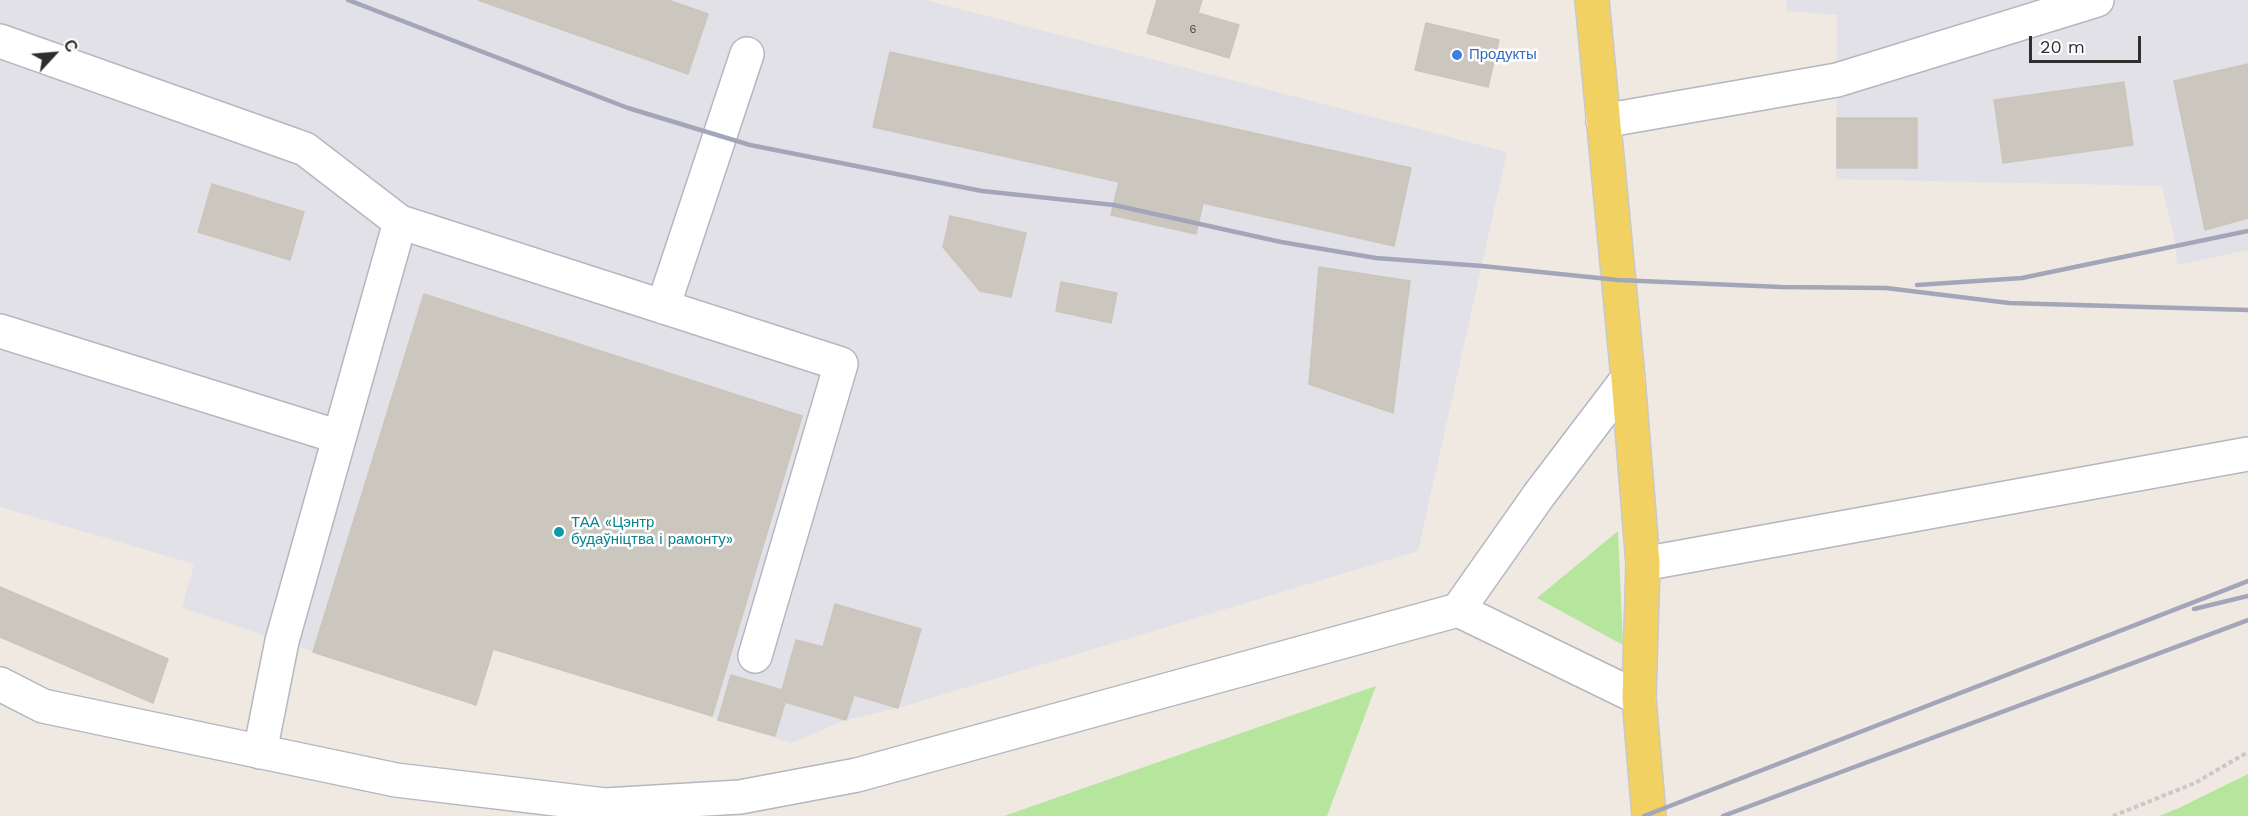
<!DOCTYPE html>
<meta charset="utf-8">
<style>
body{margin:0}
#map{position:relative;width:2248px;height:816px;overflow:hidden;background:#efe9e1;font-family:"Work Sans",sans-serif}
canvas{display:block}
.north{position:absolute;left:24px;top:24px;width:60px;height:60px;-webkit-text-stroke:4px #fff;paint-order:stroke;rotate:64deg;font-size:16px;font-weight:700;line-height:24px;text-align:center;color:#2e2e2e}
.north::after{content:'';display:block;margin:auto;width:21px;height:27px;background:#2e2e2e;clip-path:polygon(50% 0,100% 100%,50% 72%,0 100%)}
.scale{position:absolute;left:2029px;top:36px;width:112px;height:27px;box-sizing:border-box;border:3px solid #2e2e2e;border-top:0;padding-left:8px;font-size:18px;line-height:21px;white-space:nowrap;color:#2e2e2e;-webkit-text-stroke:4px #fff;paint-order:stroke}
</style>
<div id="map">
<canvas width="2248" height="816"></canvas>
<div class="north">С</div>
<div class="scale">20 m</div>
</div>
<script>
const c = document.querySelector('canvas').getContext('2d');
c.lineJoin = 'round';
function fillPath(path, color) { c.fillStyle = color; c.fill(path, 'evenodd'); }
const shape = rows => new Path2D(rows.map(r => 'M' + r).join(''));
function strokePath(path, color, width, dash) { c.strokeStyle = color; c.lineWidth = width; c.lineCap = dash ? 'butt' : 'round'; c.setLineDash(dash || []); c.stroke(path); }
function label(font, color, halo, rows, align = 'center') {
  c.font = font + ' "Work Sans",sans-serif'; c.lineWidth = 5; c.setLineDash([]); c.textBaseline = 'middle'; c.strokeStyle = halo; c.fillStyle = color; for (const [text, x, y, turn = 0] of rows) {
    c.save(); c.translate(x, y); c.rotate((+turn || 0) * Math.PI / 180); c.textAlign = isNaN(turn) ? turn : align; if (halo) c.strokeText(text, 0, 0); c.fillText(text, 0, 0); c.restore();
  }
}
const industrial = shape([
 [0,0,926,0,1507,152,1418,551,898,708,846,720,791,743,718,720,712,716,493,649,476,705,182,608,194,564,0,507],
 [1786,0,2248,0,2248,250,2177,265,2176,245,2162,186,1836,179,1837,15,1787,11]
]);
const green = shape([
 [1618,531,1623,645,1537,598],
 [1376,686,1327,816,1004,816],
 [2248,774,2248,816,2159,816,2179,808]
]);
const building = shape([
 [478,0,668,0,708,14,688,74,478,0],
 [1157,0,1202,0,1198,13,1239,25,1229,58,1147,33,1157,0],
 [1426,23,1499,40,1488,87,1415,70,1426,23],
 [890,52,1411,168,1394,246,1203,203,1196,234,1111,215,1119,182,873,127,890,52],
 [2248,64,2248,218,2205,230,2174,81,2248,64],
 [2124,82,2133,145,2003,163,1994,100,2124,82],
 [1837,118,1917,118,1917,168,1837,168,1837,118],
 [212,184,304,212,290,260,198,232,212,184],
 [950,216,1026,233,1011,297,980,291,943,247,950,216],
 [1319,267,1410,281,1393,413,1309,384,1319,267],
 [1061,282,1117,293,1111,323,1056,311,1061,282],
 [424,294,802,416,712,716,493,649,476,705,313,652,424,294],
 [0,587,168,659,153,703,0,637,0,587],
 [835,604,921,629,898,708,854,695,846,720,785,702,775,736,718,720,731,675,782,690,796,640,823,647,835,604]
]);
const path = shape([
 [2113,816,2195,783,2248,752]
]);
const minor = shape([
 [0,41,305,149,400,222],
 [1603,121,1837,80,2097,0],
 [663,307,747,54],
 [0,331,339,437],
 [1643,564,2248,454],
 [1458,610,1539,495,1628,378],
 [0,684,43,706,396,780,605,805,740,797,857,775,1458,610,1639,698],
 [260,752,282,641,400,222,841,364,755,656]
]);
const major = shape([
 [1592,0,1628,378,1643,564,1639,698,1649,816]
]);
const rail = shape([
 [348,0,628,108,750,145,982,191,1114,205,1281,242,1376,258,1482,266,1618,280,1781,287,1886,288,2009,303,2248,310],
 [1917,285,2022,278,2248,231],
 [2194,609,2248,596],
 [1644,816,2248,581],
 [1723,816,2248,620]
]);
const markers = [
 [1457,55,6,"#3f7fe0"],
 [559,532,6,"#0f9aa8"]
];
const numberNames = [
 ["6",1193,29]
];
const shopNames = [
 ["Продукты",1469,55]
];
const cultureNames = [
 ["ТАА «Цэнтр",571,523],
 ["будаўніцтва і рамонту»",571,540]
];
fillPath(industrial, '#e3e1e8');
fillPath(green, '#b6e59e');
fillPath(building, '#cbc7bf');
strokePath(building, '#cbc5ba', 1.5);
strokePath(minor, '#b4b7c1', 36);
strokePath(major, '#c9c9c9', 36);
strokePath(path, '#c9c9c9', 4, [4.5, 3]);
strokePath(minor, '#fff', 33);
strokePath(major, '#f2d163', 33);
strokePath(rail, '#a3a6b8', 4.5);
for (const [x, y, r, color] of markers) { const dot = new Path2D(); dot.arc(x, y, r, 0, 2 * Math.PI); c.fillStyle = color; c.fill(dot); strokePath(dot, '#fff', 2); }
label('12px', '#555452', null, numberNames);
label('15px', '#366cbe', '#fff', shopNames, 'left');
label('15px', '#0d838f', '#fff', cultureNames, 'left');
</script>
